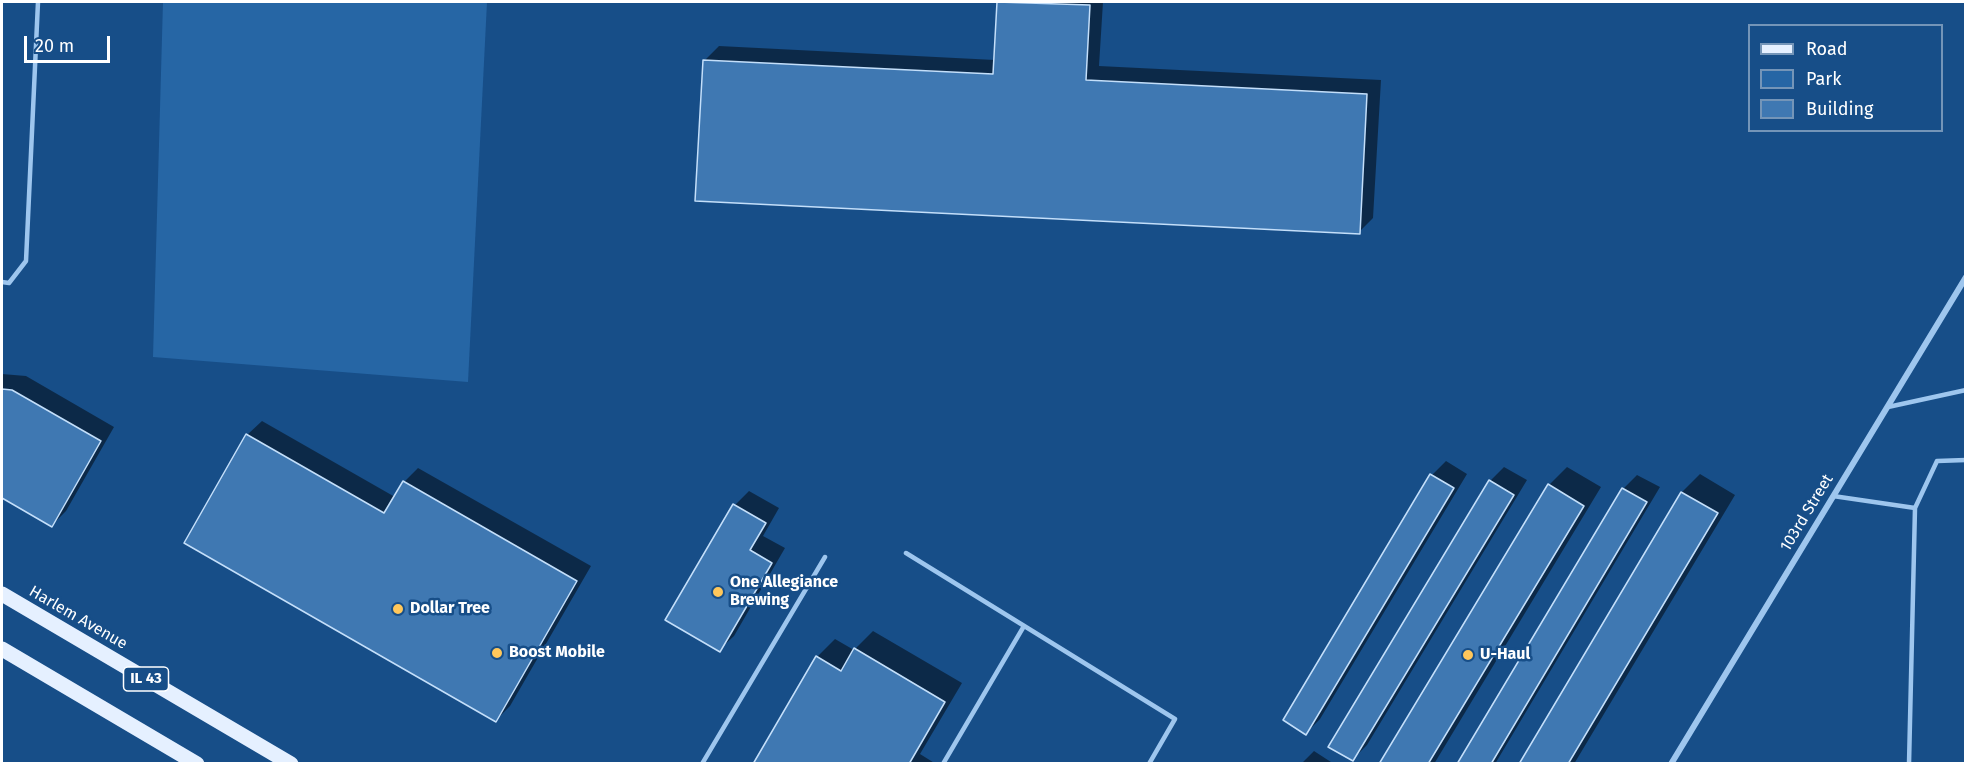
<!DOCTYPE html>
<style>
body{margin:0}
#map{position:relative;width:1967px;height:765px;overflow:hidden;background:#174e88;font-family:"Fira Sans",sans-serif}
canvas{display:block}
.frame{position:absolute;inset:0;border:3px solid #fff;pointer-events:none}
.legend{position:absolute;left:1748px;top:24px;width:195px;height:108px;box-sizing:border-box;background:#174e88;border:2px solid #7495b8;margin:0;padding:8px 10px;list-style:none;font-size:18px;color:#fff}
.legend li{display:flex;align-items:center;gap:12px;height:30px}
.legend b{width:30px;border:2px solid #7495b8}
.scale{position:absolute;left:24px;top:36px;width:86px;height:27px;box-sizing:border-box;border:3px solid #fff;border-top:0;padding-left:8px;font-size:18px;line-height:21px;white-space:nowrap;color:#fff;-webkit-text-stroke:4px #174e88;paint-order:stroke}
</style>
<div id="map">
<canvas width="1967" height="765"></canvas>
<div class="frame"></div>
<ul class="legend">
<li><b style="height:8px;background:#e5f0ff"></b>Road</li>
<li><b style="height:16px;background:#2666a5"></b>Park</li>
<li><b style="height:16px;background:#3f78b2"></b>Building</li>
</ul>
<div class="scale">20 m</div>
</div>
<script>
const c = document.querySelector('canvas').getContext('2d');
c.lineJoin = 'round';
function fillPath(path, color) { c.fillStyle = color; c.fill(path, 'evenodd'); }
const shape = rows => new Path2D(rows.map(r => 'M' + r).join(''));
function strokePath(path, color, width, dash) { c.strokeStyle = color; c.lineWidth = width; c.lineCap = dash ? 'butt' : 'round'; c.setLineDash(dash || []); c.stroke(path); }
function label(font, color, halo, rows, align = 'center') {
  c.font = font + ' "Fira Sans",sans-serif'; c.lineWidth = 5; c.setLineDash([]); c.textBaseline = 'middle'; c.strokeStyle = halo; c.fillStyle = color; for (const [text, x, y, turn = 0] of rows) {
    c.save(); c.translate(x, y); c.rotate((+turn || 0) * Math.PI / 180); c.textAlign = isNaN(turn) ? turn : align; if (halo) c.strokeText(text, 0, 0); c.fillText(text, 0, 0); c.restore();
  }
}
const green = shape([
 [163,2,487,2,468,382,153,357]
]);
const shadow = shape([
 [998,2,1103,2,1099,66,1381,80,1373,218,1359,232,704,61,719,46,995,60],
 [2,374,26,376,114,427,66,511,52,525,2,496],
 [262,421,395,497,404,482,418,468,591,566,510,706,496,720,247,435],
 [1446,461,1467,474,1320,719,1306,733,1432,475],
 [1504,467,1527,480,1367,745,1352,760,1490,481],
 [1567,467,1601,487,1434,764,1381,764,1549,485],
 [1700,474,1735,495,1574,764,1520,764,1682,492],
 [1637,475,1660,487,1495,764,1459,764,1623,489],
 [749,491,779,508,763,536,785,548,734,636,719,650,667,619,735,505],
 [873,631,962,683,920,754,936,764,754,764,817,657,835,639,854,650],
 [1314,751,1334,764,1301,764]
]);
const building = shape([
 [997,2,1090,5,1086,80,1367,94,1360,234,695,201,703,60,993,74,997,2],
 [2,389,12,390,101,441,52,527,2,498,2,389],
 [246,434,384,513,403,481,577,581,496,722,184,543,246,434],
 [1430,474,1454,488,1306,735,1283,720,1430,474],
 [1489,480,1514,495,1353,761,1328,747,1489,480],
 [1548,484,1584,506,1428,764,1379,764,1548,484],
 [1622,488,1647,502,1491,764,1457,764,1622,488],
 [1681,492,1718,513,1568,764,1519,764,1681,492],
 [733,504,766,523,750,550,772,563,720,652,665,620,733,504],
 [854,648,945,702,909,764,753,764,816,656,841,671,854,648]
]);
const service = shape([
 [2,282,9,283,26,261,38,2],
 [1888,407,1966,390],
 [1833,496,1915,508],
 [906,553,1175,719,1149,764],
 [702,764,825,557],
 [943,764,1024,626],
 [1909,764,1915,508,1937,461,1966,460]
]);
const minor = shape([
 [1671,764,1966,277]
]);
const primary = shape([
 [2,594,291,764],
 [2,649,197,764]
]);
const markers = [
 [718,592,6,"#ffc75b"],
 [398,609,6,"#ffc75b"],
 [497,653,6,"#ffc75b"],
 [1468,655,6,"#ffc75b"]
];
const shields = [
 [146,679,45]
];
const shieldNames = [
 ["IL 43",146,679]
];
const streetNames = [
 ["103rd Street",1807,513,-59],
 ["Harlem Avenue",78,618,30]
];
const poiNames = [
 ["One Allegiance",730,583],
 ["Brewing",730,601],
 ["Dollar Tree",410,609],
 ["Boost Mobile",509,653],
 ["U-Haul",1480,655]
];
fillPath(green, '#2666a5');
fillPath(shadow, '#0007');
fillPath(building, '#3f78b2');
strokePath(building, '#c4dffa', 1.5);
strokePath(service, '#9ec6ee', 4.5);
strokePath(minor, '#9ec6ee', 6);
strokePath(primary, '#e5f0ff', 15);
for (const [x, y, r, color] of markers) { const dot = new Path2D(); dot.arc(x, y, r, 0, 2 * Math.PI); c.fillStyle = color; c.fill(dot); strokePath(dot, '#174e88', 2); }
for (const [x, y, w] of shields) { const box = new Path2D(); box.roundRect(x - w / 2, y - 12, w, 24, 4.5); c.fillStyle = '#174e88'; c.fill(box); strokePath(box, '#fff', 1.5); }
label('bold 15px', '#fff', null, shieldNames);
label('16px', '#fff', '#174e88', streetNames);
label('bold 16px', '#fff', '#174e88', poiNames, 'left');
</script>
